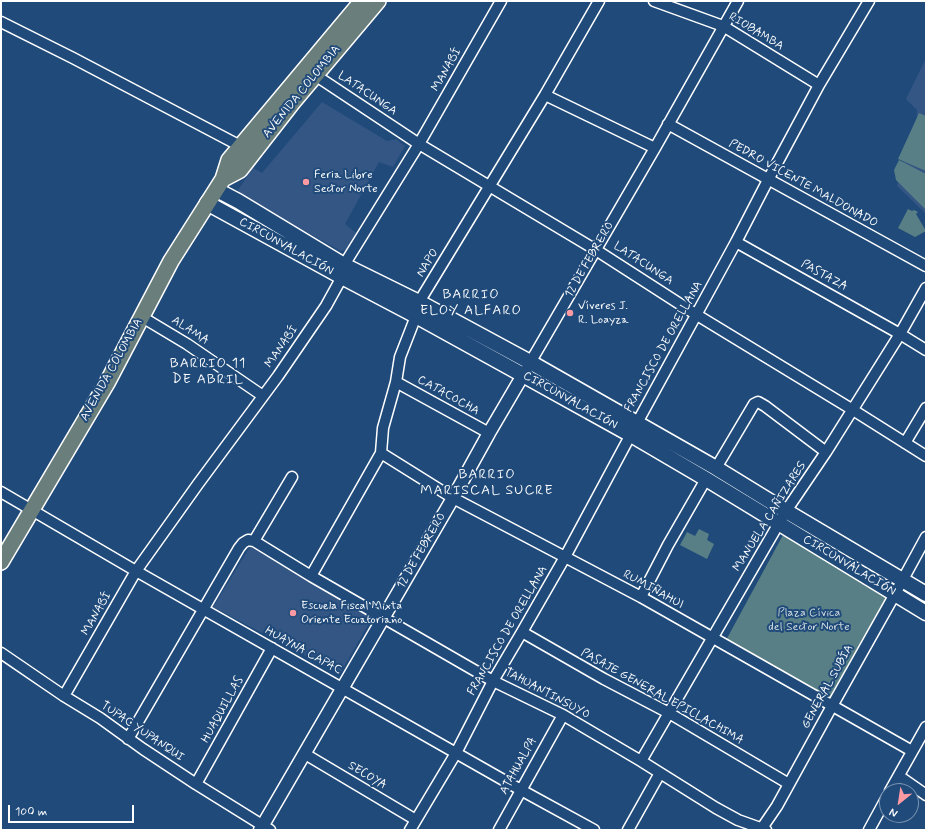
<!DOCTYPE html>
<meta charset="utf-8">
<style>
body{margin:0}
#map{position:relative;width:927px;height:831px;overflow:hidden;background:#1f4a7a;font-family:Mynerve,sans-serif}
canvas{display:block}
.frame{position:absolute;inset:0;border:2px solid #fff;pointer-events:none}
.north{position:absolute;left:879px;top:783px;width:40px;height:40px;box-sizing:border-box;background:#1f4a7a;border:1px solid #7992af;border-radius:50%;rotate:210deg;font-size:11px;font-weight:700;line-height:16px;text-align:center;color:#fff}
.north::after{content:'';display:block;margin:auto;width:14px;height:18px;background:#ff9aa2;clip-path:polygon(50% 0,100% 100%,50% 72%,0 100%)}
.scale{position:absolute;left:8px;top:805px;width:126px;height:18px;box-sizing:border-box;border:2px solid #fff;border-top:0;padding-left:5px;font-size:12px;line-height:14px;white-space:nowrap;color:#fff;-webkit-text-stroke:3px #1f4a7a;paint-order:stroke}
</style>
<div id="map">
<canvas width="927" height="831"></canvas>
<div class="frame"></div>
<div class="north">N</div>
<div class="scale">100 m</div>
</div>
<script>
const c = document.querySelector('canvas').getContext('2d');
c.lineJoin = 'round';
function fillPath(path, color) { c.fillStyle = color; c.fill(path, 'evenodd'); }
const shape = rows => new Path2D(rows.map(r => 'M' + r).join(''));
function strokePath(path, color, width, dash) { c.strokeStyle = color; c.lineWidth = width; c.lineCap = dash ? 'butt' : 'round'; c.setLineDash(dash || []); c.stroke(path); }
function label(font, color, halo, rows, align = 'center') {
  c.font = font + ' Mynerve,sans-serif'; c.lineWidth = 4; c.setLineDash([]); c.textBaseline = 'middle'; c.strokeStyle = halo; c.fillStyle = color; for (const [text, x, y, turn = 0] of rows) {
    c.save(); c.translate(x, y); c.rotate((+turn || 0) * Math.PI / 180); c.textAlign = isNaN(turn) ? turn : align; if (halo) c.strokeText(text, 0, 0); c.fillText(text, 0, 0); c.restore();
  }
}
const built = shape([
 [926,58,926,214,897,186,910,137,916,132,917,110,906,99],
 [322,102,387,141,396,139,405,146,393,167,379,162,345,224,356,233,346,250,341,251,242,197,238,190,253,168,262,173],
 [250,547,372,618,340,674,213,607]
]);
const green = shape([
 [919,113,926,116,926,171,898,159],
 [899,160,926,174,926,210,896,180,894,170],
 [908,209,912,211,914,210,918,212,916,214,926,231,915,237,898,228],
 [699,529,709,534,707,540,714,544,707,559,680,545,687,532,695,536],
 [783,535,890,598,833,703,725,642]
]);
const minor = shape([
 [654,1,723,26,819,85],
 [1,22,73,58,246,149],
 [311,71,315,75,419,144,596,250,697,315,853,410,926,456],
 [545,95,655,148],
 [668,124,926,266],
 [736,242,900,334,926,350],
 [142,317,187,344,263,396],
 [527,368,655,148,738,1],
 [396,382,489,433],
 [905,443,926,408],
 [381,453,453,498,641,597,912,751],
 [716,468,754,404,758,402,765,406,826,452],
 [1,492,136,571,521,790,594,830],
 [254,541,292,477],
 [311,576,381,453,383,428,396,382,400,357,416,316,419,302,545,95,599,1],
 [641,597,668,545,706,479],
 [522,632,604,679,669,713,789,784],
 [1,653,64,696,100,718,143,749,196,784,270,830],
 [64,696,136,571,198,484,278,376,326,306,342,277,344,265,419,144,501,1],
 [128,739,239,548,243,543,248,540,254,541,311,576,493,681,563,715,641,761,716,808,738,820,766,830],
 [305,754,416,820],
 [641,761,786,511,826,452,900,334,926,288],
 [899,776,926,795],
 [196,784,272,648],
 [890,791,926,727],
 [762,828,777,806,832,706,895,594,926,537],
 [410,830,456,753,493,681,522,632,565,557,637,423,736,242,768,180,819,85,869,1],
 [499,830,563,715],
 [628,830,660,773],
 [869,830,887,797]
]);
const tertiary = shape([
 [260,830,453,498,489,433,523,375]
]);
const secondary = shape([
 [217,190,238,201,344,265,419,302,530,362,716,468,786,511,926,594],
 [207,203,342,277,416,316,523,375,631,435,706,479,926,613]
]);
const primary = shape([
 [223,179,240,170,293,102,378,1],
 [1,562,107,383,171,261,223,179,229,160,362,1]
]);
const markers = [
 [306,182,4,"#ff9aa2"],
 [570,313,4,"#ff9aa2"],
 [293,613,4,"#ff9aa2"]
];
const streetNames = [
 ["RIOBAMBA",756,32,31],
 ["MANABÍ",447,70,-60],
 ["AVENIDA COLOMBIA",302,92,-51],
 ["LATACUNGA",367,94,34],
 ["PEDRO VICENTE MALDONADO",803,184,29],
 ["CIRCUNVALACIÓN",286,247,29],
 ["12 DE FEBRERO",590,260,-60],
 ["NAPO",428,263,-59],
 ["LATACUNGA",643,264,33],
 ["PASTAZA",824,276,29],
 ["ALAMA",190,331,33],
 ["MANABÍ",282,347,-55],
 ["FRANCISCO DE ORELLANA",664,347,-61],
 ["AVENIDA COLOMBIA",112,370,-61],
 ["CATACOCHA",448,396,29],
 ["CIRCUNVALACIÓN",570,401,29],
 ["MANUELA CAÑIZARES",770,517,-58],
 ["12 DE FEBRERO",422,551,-60],
 ["CIRCUNVALACIÓN",849,566,31],
 ["RUMIÑAHUI",653,590,29],
 ["MANABÍ",97,614,-60],
 ["FRANCISCO DE ORELLANA",508,631,-60],
 ["HUAYNA CAPAC",303,651,29],
 ["GENERAL SUBÍA",828,687,-61],
 ["TAHUANTINSUYO",547,694,28],
 ["PASAJE GENERAL EPICLACHIMA",662,697,29],
 ["HUAQUILLAS",223,710,-61],
 ["TUPAC YUPANQUI",142,732,34],
 ["ATAHUALPA",519,766,-61],
 ["SECOYA",367,776,31]
];
const poiNames = [
 ["Feria Libre",314,175],
 ["Sector Norte",314,189],
 ["Víveres J.",578,306],
 ["R. Loayza",578,320],
 ["Escuela Fiscal Mixta",301,606],
 ["Oriente Ecuatoriano",301,620]
];
const parkNames = [
 ["Plaza Cívica",809,613],
 ["del Sector Norte",809,627]
];
const quarterNames = [
 ["BARRIO",471,295],
 ["ELOY ALFARO",471,311],
 ["BARRIO 11",208,364],
 ["DE ABRIL",208,380],
 ["BARRIO",487,475],
 ["MARISCAL SUCRE",487,491]
];
fillPath(built, '#345685');
fillPath(green, '#587f85');
strokePath(minor, '#fff', 13);
strokePath(tertiary, '#fff', 15);
strokePath(secondary, '#fff', 17);
strokePath(primary, '#fff', 18);
strokePath(minor, '#1f4a7a', 10);
strokePath(tertiary, '#1f4a7a', 12);
strokePath(secondary, '#1f4a7a', 14);
strokePath(primary, '#6a7f7c', 15);
for (const [x, y, r, color] of markers) { const dot = new Path2D(); dot.arc(x, y, r, 0, 2 * Math.PI); c.fillStyle = color; c.fill(dot); strokePath(dot, '#1f4a7a', 1.5); }
label('12px', '#fff', '#1f4a7a', streetNames);
label('12px', '#fff', '#1f4a7a', poiNames, 'left');
label('12px', '#d5dfe0', '#1f4a7a', parkNames);
c.letterSpacing = '1px';
label('14px', '#fff', '#1f4a7a', quarterNames);
c.letterSpacing = '0px';
</script>
